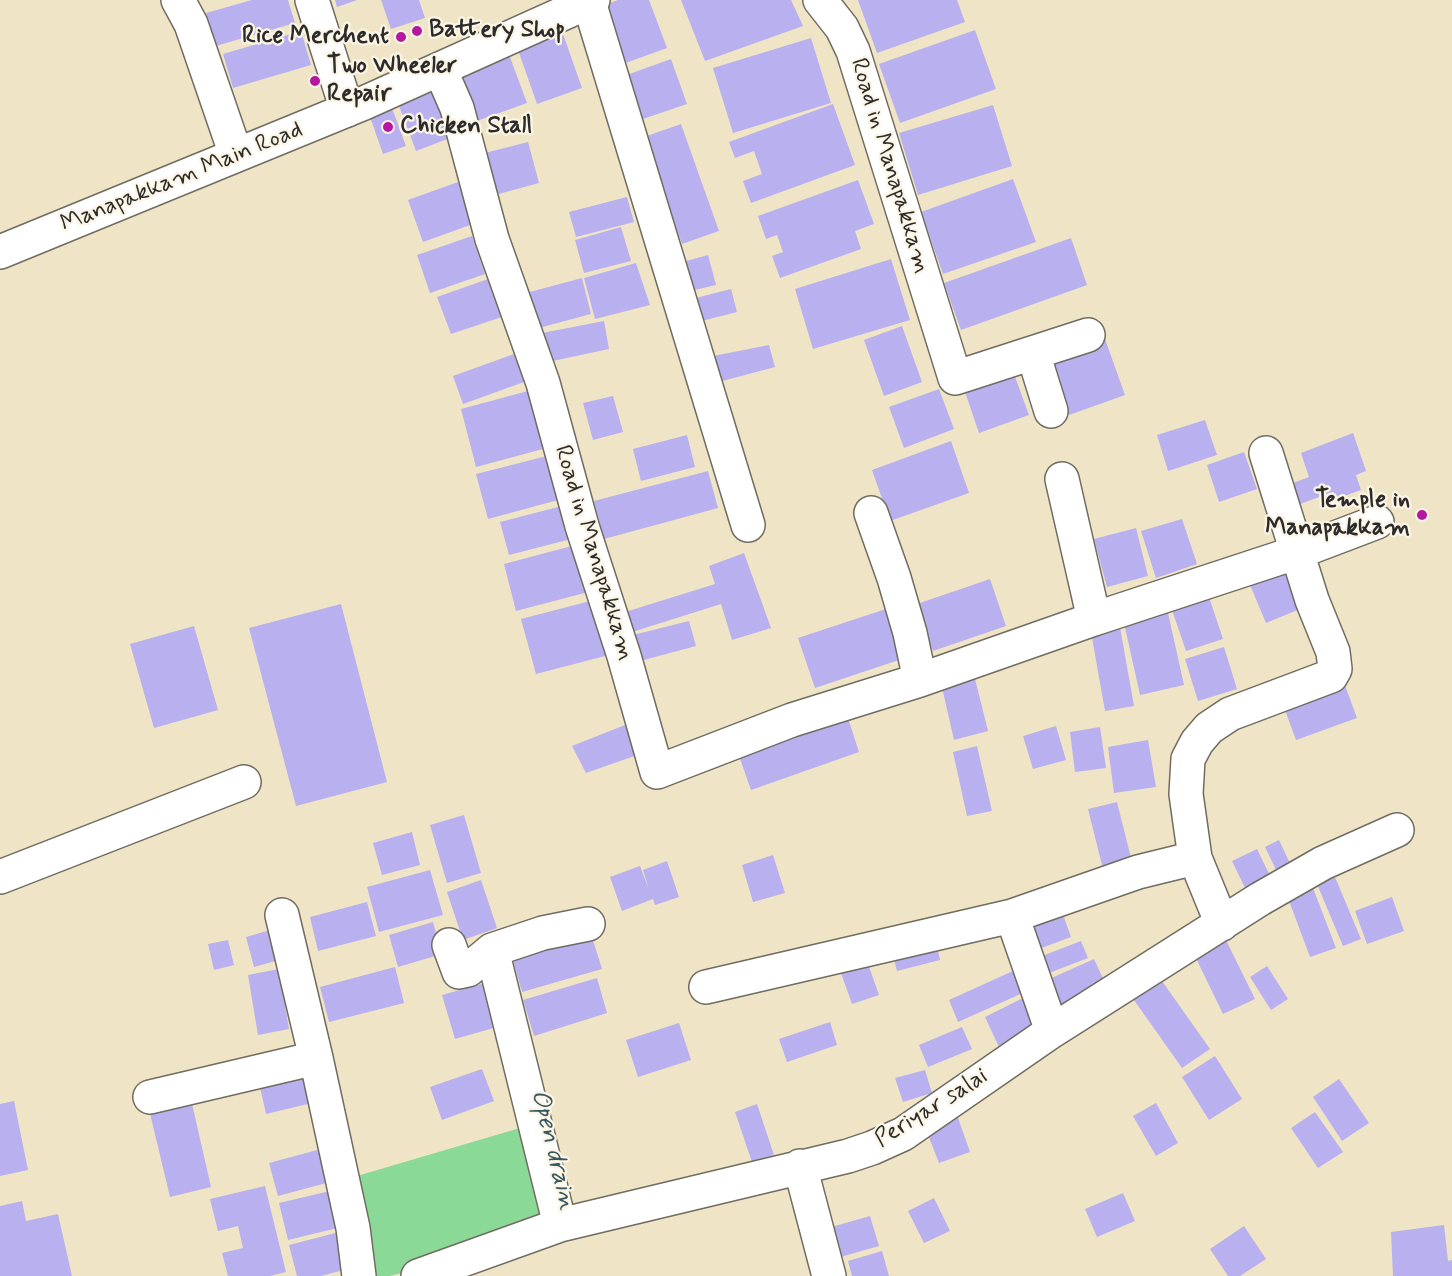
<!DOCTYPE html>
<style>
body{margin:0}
canvas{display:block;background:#efe4c5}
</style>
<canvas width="1452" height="1276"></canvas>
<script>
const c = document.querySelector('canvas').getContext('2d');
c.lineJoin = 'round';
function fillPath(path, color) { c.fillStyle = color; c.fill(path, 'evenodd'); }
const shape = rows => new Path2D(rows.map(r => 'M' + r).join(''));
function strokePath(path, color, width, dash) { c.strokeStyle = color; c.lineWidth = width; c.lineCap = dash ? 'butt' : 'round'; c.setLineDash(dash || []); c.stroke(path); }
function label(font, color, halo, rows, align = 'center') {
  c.font = font + ' Mynerve,sans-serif'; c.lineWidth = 4.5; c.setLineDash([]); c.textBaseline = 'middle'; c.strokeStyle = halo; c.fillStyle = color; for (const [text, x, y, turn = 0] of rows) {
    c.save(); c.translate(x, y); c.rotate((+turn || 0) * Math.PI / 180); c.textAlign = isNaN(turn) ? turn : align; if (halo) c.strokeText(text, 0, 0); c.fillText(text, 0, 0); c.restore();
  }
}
const green = shape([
 [520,1128,549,1234,390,1276,377,1276,357,1176]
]);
const building = shape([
 [252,0,288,0,295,23,216,46,206,13],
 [335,0,357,0,337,7],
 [381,0,419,0,425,18,391,29],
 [618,0,649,0,667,48,620,65,599,7],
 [681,0,791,0,803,26,705,61],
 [858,0,957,0,965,22,877,53],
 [975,30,996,89,900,123,879,64],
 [301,31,311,65,233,88,223,54],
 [562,31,582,88,537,104,517,47],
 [811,38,831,103,733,133,713,68],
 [507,49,527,103,474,122,454,67],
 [671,59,687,104,637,121,621,77],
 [431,86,450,138,416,151,396,98],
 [390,103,406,146,383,154,368,111],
 [833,104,855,165,751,203,743,181,762,174,754,151,735,158,729,142],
 [993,105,1012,166,918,195,899,133],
 [681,124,719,231,682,244,644,137],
 [528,142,539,183,491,196,481,154],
 [1013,179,1036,242,943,274,921,212],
 [858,180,874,224,855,231,861,249,780,278,772,256,783,252,777,235,766,239,758,216],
 [458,182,473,224,423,242,408,200],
 [627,197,634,222,576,237,569,212],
 [621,227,631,261,584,273,575,240],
 [472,236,485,274,430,293,417,255],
 [1071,238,1087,285,961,330,944,283],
 [708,255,716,285,686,292,679,263],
 [891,259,910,320,813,349,795,289],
 [636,263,650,305,595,319,584,278],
 [582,278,591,314,535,329,526,293],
 [488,279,502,317,451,334,437,297],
 [731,289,737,312,698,322,692,299],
 [604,321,609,349,548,362,542,333],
 [902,326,922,382,884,396,864,340],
 [1105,339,1125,395,1069,415,1049,360],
 [769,345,775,367,715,383,708,357],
 [514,354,524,382,463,404,453,376],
 [1014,374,1029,415,979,433,964,389],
 [939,389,954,429,904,448,889,407],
 [528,391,543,449,476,467,461,409],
 [613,396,623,432,593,440,583,403],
 [1205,420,1217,455,1168,471,1157,435],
 [1353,433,1366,471,1356,475,1361,490,1336,499,1333,492,1300,504,1293,483,1309,477,1301,453],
 [687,435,695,467,641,481,633,449],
 [951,441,969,493,890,521,872,470],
 [1244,452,1257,489,1219,502,1207,465],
 [547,456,558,500,488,519,476,474],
 [708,471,718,508,604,539,594,501],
 [562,506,571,539,509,555,500,522],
 [1182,519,1197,564,1156,578,1141,531],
 [1136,528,1148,576,1107,587,1094,539],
 [583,543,596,590,516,611,504,564],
 [744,553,771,628,732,640,721,604,629,633,622,613,715,584,709,566],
 [1287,564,1305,607,1266,623,1248,580],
 [990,579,1006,626,933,651,917,604],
 [1208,594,1223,639,1186,651,1171,607],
 [594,600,609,655,536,674,521,619],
 [341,604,387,782,296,806,249,628],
 [892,607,908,657,815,688,798,638],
 [1168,613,1184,685,1140,695,1124,623],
 [689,621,696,646,640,661,633,635],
 [194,626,218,710,154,728,130,644],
 [1120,627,1134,706,1105,711,1091,632],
 [1224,647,1237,689,1198,701,1185,659],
 [974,675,988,731,954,740,941,683],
 [1343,680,1357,718,1296,740,1282,702],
 [847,715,859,752,751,790,738,753],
 [630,723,640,754,586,773,572,746],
 [1056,726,1066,760,1033,769,1023,736],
 [1100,727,1106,768,1075,772,1070,732],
 [1148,740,1156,787,1114,793,1108,747],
 [977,746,992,811,967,816,953,752],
 [1117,802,1133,866,1104,873,1088,809],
 [464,815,481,873,447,883,430,825],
 [412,832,420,865,382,875,373,843],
 [1279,840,1296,876,1282,882,1265,847],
 [1257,849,1272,880,1247,892,1232,861],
 [773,855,785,893,753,902,742,865],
 [667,861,679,897,655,905,653,899,622,911,610,877,640,866,649,890,643,870],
 [430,870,443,915,379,932,367,887],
 [1335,877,1361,939,1343,946,1317,884],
 [481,880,497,928,463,940,447,892],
 [1313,888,1336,948,1310,957,1288,898],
 [1392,897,1404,931,1367,944,1355,911],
 [367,902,376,936,318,951,310,917],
 [1061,909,1071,937,1036,950,1026,922],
 [433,922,442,954,398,967,389,935],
 [270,930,279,960,254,967,246,937],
 [591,934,602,969,522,992,512,957],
 [1223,934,1255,999,1223,1014,1192,950],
 [935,937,940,960,897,971,891,947],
 [228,940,234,965,214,970,208,944],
 [1081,941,1088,958,1049,973,1042,956],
 [1094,959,1107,987,1057,1009,1045,981],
 [868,964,879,995,852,1004,841,973],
 [1267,966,1288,999,1271,1010,1250,977],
 [395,967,404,1003,329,1022,320,987],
 [279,969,289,1029,258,1035,248,975],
 [1015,970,1025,992,958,1022,949,1000],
 [1157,974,1210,1049,1182,1068,1129,993],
 [597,978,607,1013,534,1036,523,1000],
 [484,983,497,1027,455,1039,442,995],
 [1025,997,1040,1027,999,1047,985,1017],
 [830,1022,837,1045,787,1062,779,1039],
 [679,1023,691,1060,638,1077,626,1040],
 [962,1027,972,1049,928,1067,919,1045],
 [1215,1056,1242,1099,1209,1120,1182,1077],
 [304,1067,312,1103,266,1114,258,1078],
 [482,1069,494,1101,442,1120,430,1087],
 [925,1070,932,1093,903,1102,895,1078],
 [1339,1079,1369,1123,1342,1141,1313,1097],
 [190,1095,211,1187,170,1197,148,1105],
 [14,1101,28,1170,0,1176,0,1104],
 [1156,1103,1178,1143,1156,1156,1133,1116],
 [757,1104,774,1155,752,1162,735,1112],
 [1315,1112,1343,1152,1318,1168,1291,1128],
 [957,1115,970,1152,939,1163,925,1127],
 [321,1149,330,1182,278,1196,269,1163],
 [265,1186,286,1272,270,1276,228,1276,222,1253,243,1248,238,1226,218,1231,210,1199],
 [334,1190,342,1227,288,1240,279,1203],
 [1123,1193,1135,1221,1097,1237,1085,1209],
 [934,1198,950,1231,924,1243,908,1211],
 [22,1201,26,1221,58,1214,72,1276,0,1276,0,1206],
 [870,1216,879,1246,830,1260,821,1230],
 [1444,1225,1448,1261,1452,1260,1452,1276,1393,1276,1391,1232],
 [1244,1226,1266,1259,1240,1276,1228,1276,1210,1249],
 [343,1231,351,1268,321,1276,297,1276,289,1245],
 [882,1251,889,1276,852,1276,848,1261]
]);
const minor = shape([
 [178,0,191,24,236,155],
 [312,0,347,110],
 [820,0,842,28,853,51,955,378,1088,335],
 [589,2,748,525],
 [440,69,457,108,492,239,543,383,582,526,624,656,657,772,792,720,920,680,1094,619],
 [1033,353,1051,411],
 [1062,479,1094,619,1298,552,1377,522],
 [871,513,894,578,910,633,920,680],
 [0,877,244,782],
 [282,915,316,1058,353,1228,359,1276],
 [1222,924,1195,858,1186,794,1188,759,1197,742,1209,728,1230,714,1331,676,1335,669,1333,652,1312,600,1266,453],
 [449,945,459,972,468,970,492,950,543,933,588,924],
 [492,950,560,1225],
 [706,987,1012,916],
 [1052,1031,1012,916,1138,872,1195,858],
 [150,1097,316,1058],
 [800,1166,829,1276],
 [418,1276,560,1225,848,1156,872,1148,903,1134,1052,1031,1260,899,1323,863,1397,830]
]);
const major = shape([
 [0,252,364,103,593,0]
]);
const markers = [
 [417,31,6,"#b5179e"],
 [401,37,6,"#b5179e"],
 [315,81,6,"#b5179e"],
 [388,127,6,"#b5179e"],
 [1422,515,6,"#b5179e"]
];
const poiNames = [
 ["Battery Shop",429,31],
 ["Rice Merchent",389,37,"right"],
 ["Two Wheeler",327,67],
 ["Repair",327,95],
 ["Chicken Stall",400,127],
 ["Temple in",1410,501,"right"],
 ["Manapakkam",1410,529,"right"]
];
const streetNames = [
 ["Road in Manapakkam",889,166,73],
 ["Manapakkam Main Road",182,178,-22],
 ["Road in Manapakkam",593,553,73],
 ["Periyar salai",932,1109,-32]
];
const waterNames = [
 ["Open drain",552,1150,76]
];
fillPath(green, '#8bd997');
fillPath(building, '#b9b0f0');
strokePath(minor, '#706c61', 36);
strokePath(major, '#706c61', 36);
strokePath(minor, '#fff', 33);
strokePath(major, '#fff', 33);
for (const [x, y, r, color] of markers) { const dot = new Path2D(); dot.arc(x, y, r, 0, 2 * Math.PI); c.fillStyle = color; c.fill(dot); strokePath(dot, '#fcf5e5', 2); }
label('bold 24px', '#2b2b2b', '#fcf5e5', poiNames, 'left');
label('24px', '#2b2b2b', '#fcf5e5', streetNames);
label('italic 26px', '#355861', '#fcf5e5', waterNames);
</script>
